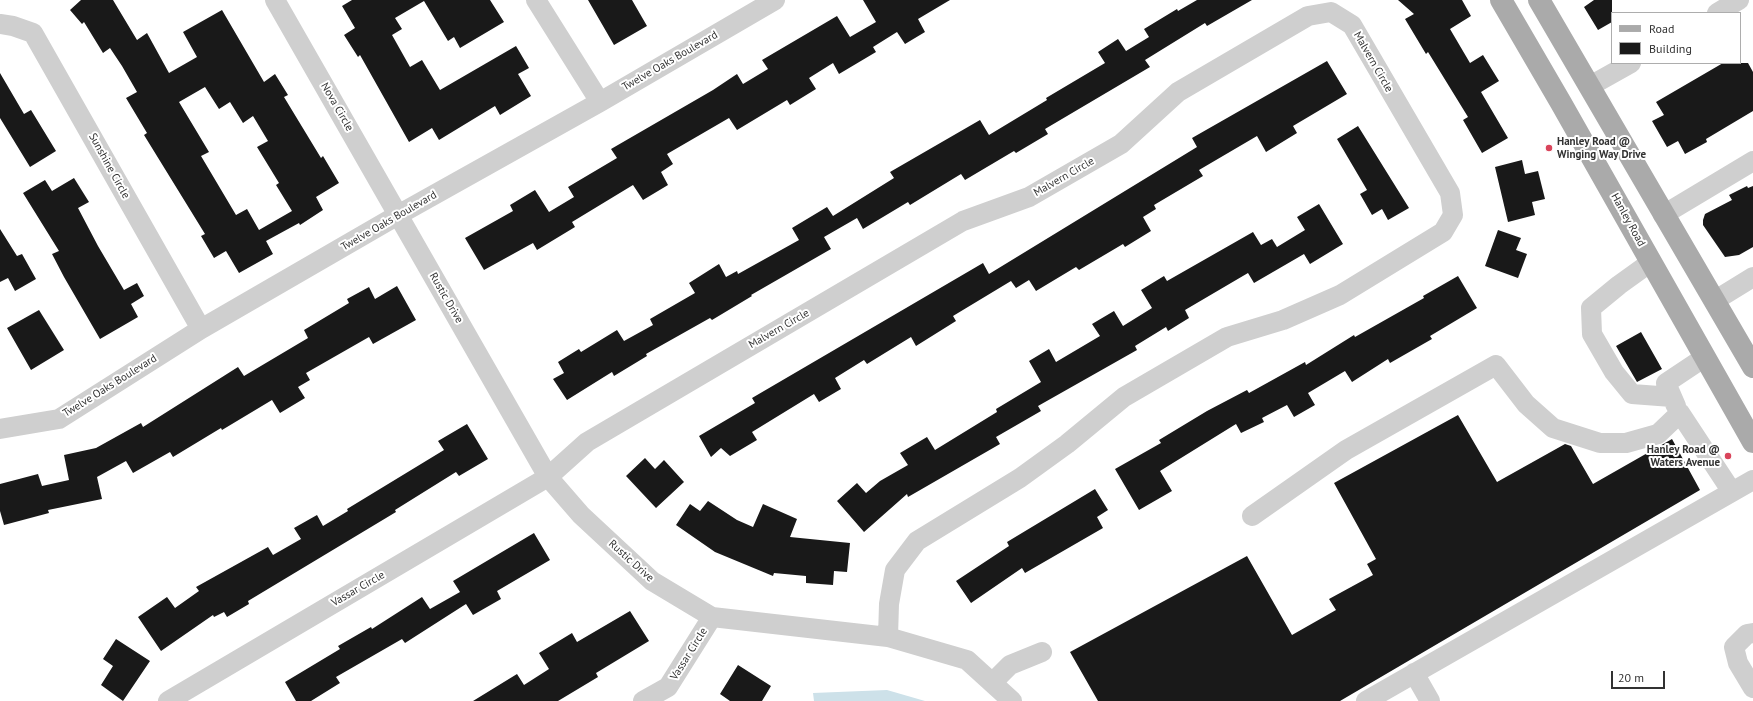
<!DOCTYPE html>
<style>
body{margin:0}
#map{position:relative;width:1753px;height:701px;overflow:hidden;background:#fff;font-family:"PT Sans",sans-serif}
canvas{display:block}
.legend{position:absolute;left:1611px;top:12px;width:130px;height:52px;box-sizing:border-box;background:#fff;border:1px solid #adadad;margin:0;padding:5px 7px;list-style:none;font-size:12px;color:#323232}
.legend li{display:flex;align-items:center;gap:8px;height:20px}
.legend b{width:20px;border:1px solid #adadad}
.scale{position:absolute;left:1611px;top:671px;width:54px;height:18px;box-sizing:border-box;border:2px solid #323232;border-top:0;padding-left:5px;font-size:12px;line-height:14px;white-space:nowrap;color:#323232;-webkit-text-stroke:3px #fff;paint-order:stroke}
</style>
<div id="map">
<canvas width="1753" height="701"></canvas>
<ul class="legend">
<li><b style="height:5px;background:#aaa"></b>Road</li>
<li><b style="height:11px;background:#191919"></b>Building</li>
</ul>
<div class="scale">20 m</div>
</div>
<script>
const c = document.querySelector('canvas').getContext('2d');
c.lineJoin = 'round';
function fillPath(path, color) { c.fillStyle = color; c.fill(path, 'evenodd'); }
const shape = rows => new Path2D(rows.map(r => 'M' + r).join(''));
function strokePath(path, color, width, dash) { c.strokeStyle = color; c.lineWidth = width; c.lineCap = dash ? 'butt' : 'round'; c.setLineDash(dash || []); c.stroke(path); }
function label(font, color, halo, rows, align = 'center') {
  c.font = font + ' "PT Sans",sans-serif'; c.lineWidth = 4; c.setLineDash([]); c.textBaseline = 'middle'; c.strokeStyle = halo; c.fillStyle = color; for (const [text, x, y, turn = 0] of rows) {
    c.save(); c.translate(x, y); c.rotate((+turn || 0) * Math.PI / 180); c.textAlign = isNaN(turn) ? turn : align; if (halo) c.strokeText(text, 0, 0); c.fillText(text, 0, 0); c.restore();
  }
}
const water = shape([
 [887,690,925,701,814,701,813,693]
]);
const building = shape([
 [81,0,113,0,137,40,147,33,169,73,197,57,183,32,222,10,264,82,275,74,288,95,284,97,321,158,323,156,339,183,316,197,323,210,300,225,299,223,266,241,273,254,239,273,226,251,214,258,201,236,205,234,144,135,147,133,126,98,137,92,122,66,110,48,103,53,84,22,82,24,70,10],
 [205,87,219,109,230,102,243,123,253,116,268,141,257,147,279,183,276,185,292,211,259,230,247,209,236,215,201,156,209,152,179,102],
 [352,0,490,0,504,22,460,48,454,37,448,41,424,1,395,18,402,29,392,35,410,67,422,60,440,90,516,46,529,68,518,74,531,96,500,115,495,106,439,140,432,128,409,142,360,55,358,57,344,35,355,28,342,6],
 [588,0,632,0,647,26,614,45],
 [863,0,950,0,918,19,925,32,905,44,897,32,873,47,876,52,839,74,833,63,809,78,816,89,790,105,787,100,737,130,729,118,667,154,673,164,661,172,668,185,643,200,633,185,572,222,575,227,537,250,533,243,484,270,465,238,513,211,510,205,535,190,549,212,574,197,568,187,617,158,611,149,713,90,737,74,743,84,768,69,762,60,837,16,850,37,876,22],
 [1197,0,1252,0,1207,26,1205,23,1145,60,1150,67,1045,129,1048,134,1016,153,1014,151,965,180,961,174,910,205,908,202,863,229,857,218,824,237,831,249,751,295,752,296,712,320,710,318,646,354,647,356,614,376,612,372,567,400,553,379,564,373,558,362,579,349,581,352,617,330,624,341,653,325,650,319,695,293,689,283,719,264,726,277,737,271,738,274,799,240,792,228,827,207,833,216,894,178,890,172,980,120,989,135,1047,100,1046,98,1105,63,1098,52,1118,39,1126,51,1149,37,1144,29,1177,9,1178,11],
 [1398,0,1462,0,1471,16,1450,29,1470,63,1483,55,1499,81,1481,92,1508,138,1482,153,1463,120,1468,117,1428,52,1426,54,1405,19,1414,14],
 [1594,0,1612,0,1612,22,1598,30,1584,7],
 [1327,61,1347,94,1293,126,1297,133,1266,152,1257,136,1199,170,1203,176,1154,205,1156,209,1143,217,1151,231,1125,247,1123,244,1079,270,1076,267,1036,291,1029,280,1016,288,1011,281,953,316,956,321,916,346,911,337,867,364,864,360,835,378,841,389,819,402,814,394,752,432,757,440,730,456,721,448,711,457,699,436,755,403,752,398,983,263,989,274,1197,147,1192,138],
 [1723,63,1748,63,1753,72,1753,111,1706,139,1707,142,1685,154,1678,141,1667,147,1652,121,1664,115,1656,102],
 [0,73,24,114,31,110,56,151,30,167,0,118],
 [1358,126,1409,208,1388,220,1382,209,1372,215,1360,194,1367,190,1337,139],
 [1522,160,1525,174,1538,171,1545,199,1532,202,1535,215,1508,222,1495,167],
 [74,178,89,202,78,208,98,246,124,290,137,283,144,296,131,304,138,317,100,339,64,277,52,254,59,251,23,193,45,180,52,191],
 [1747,186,1748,188,1753,186,1753,247,1739,255,1725,257,1703,225,1703,220,1705,214,1732,200,1729,195],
 [1319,204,1343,244,1310,264,1304,254,1254,283,1248,273,1185,310,1189,318,1168,331,1166,327,1135,346,1137,350,1038,406,1041,411,996,437,1000,444,908,497,907,494,864,532,837,501,857,483,866,493,880,481,908,465,900,453,927,437,935,450,997,412,996,409,1041,382,1029,361,1049,349,1056,362,1100,336,1092,324,1114,311,1123,326,1152,308,1141,290,1164,276,1167,281,1253,232,1261,245,1272,239,1277,247,1305,230,1297,217],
 [0,229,17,256,22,254,36,279,15,291,8,278,0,282],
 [1498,230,1521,238,1516,250,1527,254,1518,278,1485,266],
 [1458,276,1477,308,1430,336,1432,339,1390,363,1388,359,1352,382,1345,371,1308,393,1315,405,1294,417,1287,405,1262,418,1264,422,1241,433,1236,424,1160,471,1172,491,1139,510,1115,469,1161,443,1159,440,1207,411,1247,390,1249,393,1305,362,1306,365,1354,335,1355,337,1424,298,1423,296],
 [397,286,416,320,373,344,369,337,306,373,310,380,298,387,305,398,280,413,272,400,222,430,221,428,173,457,170,452,133,473,126,461,97,477,102,499,48,510,49,513,4,525,0,511,0,484,38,474,42,486,69,480,64,455,96,448,141,423,143,427,238,367,244,376,308,338,304,330,349,303,347,299,369,287,375,299],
 [39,310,64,350,31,370,7,328],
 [1641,332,1662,369,1637,382,1616,346],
 [1458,415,1497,482,1565,444,1571,446,1593,484,1672,439,1700,490,1340,701,1098,701,1070,652,1247,556,1292,635,1336,610,1329,599,1373,575,1367,564,1376,559,1334,483],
 [467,424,488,459,459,476,456,472,395,510,396,512,248,601,249,604,227,617,224,612,214,617,213,615,161,651,138,617,167,597,175,608,199,591,196,587,268,547,273,555,301,539,294,528,317,515,323,526,348,511,347,509,444,450,438,441],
 [645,458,655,469,664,460,684,482,656,508,626,476],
 [1095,489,1108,510,1097,517,1103,528,1025,573,1022,568,971,603,956,581,1009,546,1007,542],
 [708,501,737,520,753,527,763,504,797,519,790,537,850,543,847,572,834,571,833,585,806,583,806,576,774,573,773,576,715,552,676,525,690,504,700,511],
 [534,533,550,560,497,591,501,599,473,615,466,604,405,643,402,639,336,677,340,683,311,701,296,701,285,682,340,649,338,646,371,627,372,629,422,597,430,609,460,592,453,581],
 [630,611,649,641,596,673,598,677,558,701,473,701,517,674,524,685,549,669,539,653,572,633,577,642],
 [116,639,150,661,123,701,101,685,113,666,103,659],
 [738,665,771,686,762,701,730,701,720,694]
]);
const minor = shape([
 [275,0,548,477,581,515,652,581,712,617,888,637,967,660,1012,701],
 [536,0,600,102],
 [1717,13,1739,0],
 [0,24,13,26,33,33,201,329],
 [1590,86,1631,63],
 [1663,215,1753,161],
 [1651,262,1619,285,1591,308,1592,334,1614,372,1632,394,1672,397],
 [1714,301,1753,277],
 [1676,406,1666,383,1705,357],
 [0,429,59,419,201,329,398,215,600,102,775,0],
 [1252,516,1346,450,1496,365,1526,404,1553,428,1600,443,1626,443,1658,434,1680,413,1732,492],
 [1753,633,1747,634,1734,647,1738,663,1753,688],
 [1414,673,1430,701],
 [992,683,1010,665,1042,652],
 [168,701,548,477,587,442,963,221,1029,197,1121,144,1178,92,1308,16,1331,12,1352,25,1450,193,1453,215,1443,232,1340,295,1283,320,1227,337,1124,397,1067,444,1020,478,917,541,895,570,889,604,888,637],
 [643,701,668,687,712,617],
 [1366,701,1753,480]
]);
const major = shape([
 [1501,0,1561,103,1753,442],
 [1539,0,1753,367]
]);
const markers = [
 [1549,148,4,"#d9445b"],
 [1728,456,4,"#d9445b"]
];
const streetNames = [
 ["Twelve Oaks Boulevard",670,61,-30],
 ["Malvern Circle",1373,62,60],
 ["Nova Circle",337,107,60],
 ["Sunshine Circle",109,166,61],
 ["Malvern Circle",1064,177,-30],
 ["Hanley Road",1628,220,61],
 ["Twelve Oaks Boulevard",389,221,-30],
 ["Rustic Drive",446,298,60],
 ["Malvern Circle",779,329,-30],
 ["Twelve Oaks Boulevard",110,386,-32],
 ["Rustic Drive",631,561,42],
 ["Vassar Circle",358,589,-30],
 ["Vassar Circle",689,654,-58]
];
const poiNames = [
 ["Hanley Road @",1557,142],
 ["Winging Way Drive",1557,155],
 ["Hanley Road @",1720,450,"right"],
 ["Waters Avenue",1720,463,"right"]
];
fillPath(water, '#cde1e9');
fillPath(building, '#191919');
strokePath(minor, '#cfcfcf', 20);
strokePath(major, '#aaa', 22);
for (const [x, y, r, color] of markers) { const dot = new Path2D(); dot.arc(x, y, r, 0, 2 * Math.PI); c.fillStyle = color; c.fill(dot); strokePath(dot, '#fff', 1.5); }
label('11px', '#323232', '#fff', streetNames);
label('bold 11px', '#323232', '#fff', poiNames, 'left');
</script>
